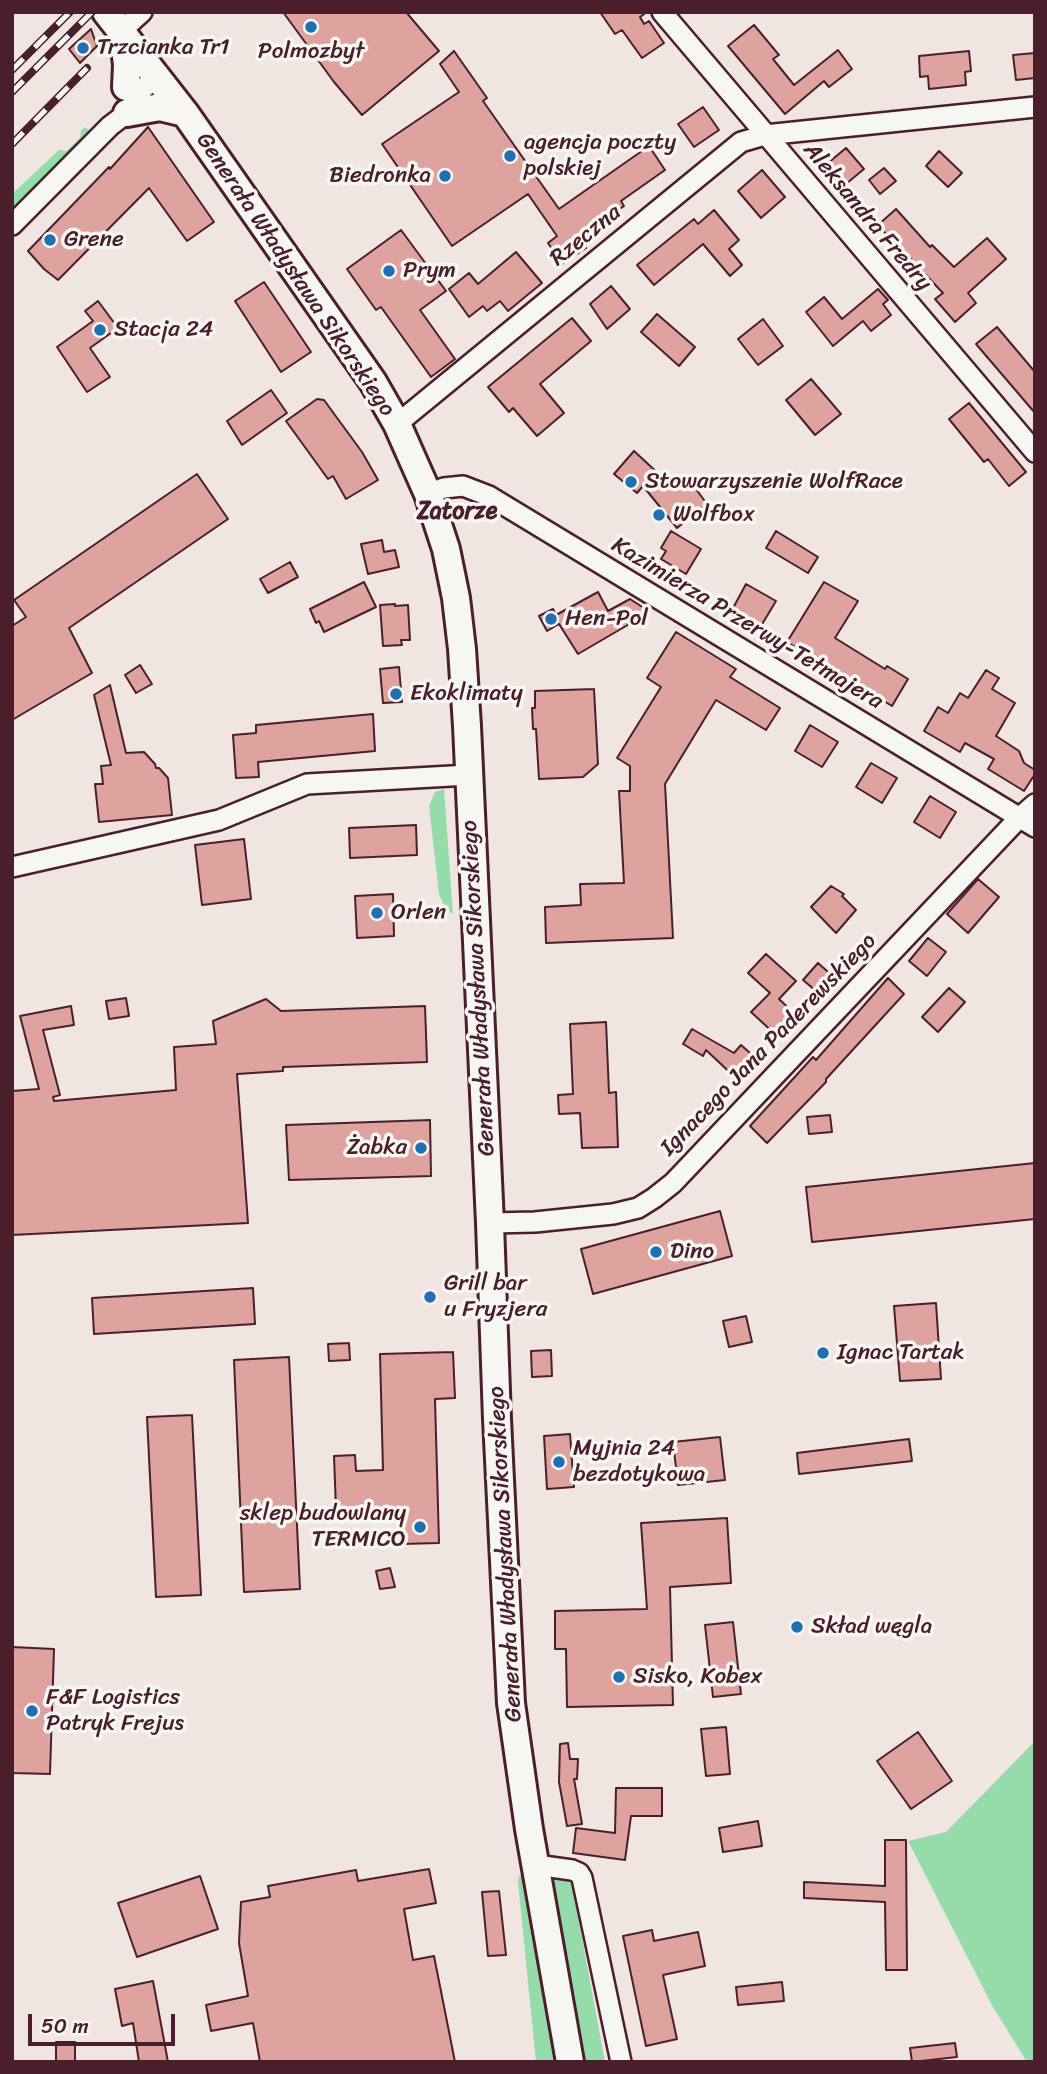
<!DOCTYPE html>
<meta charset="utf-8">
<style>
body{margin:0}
#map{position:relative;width:1047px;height:2074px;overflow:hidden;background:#f1e5e1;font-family:Sriracha,sans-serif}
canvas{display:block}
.frame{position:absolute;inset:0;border:14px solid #4a1f2b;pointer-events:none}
.scale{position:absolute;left:28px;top:2014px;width:147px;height:32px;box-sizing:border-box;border:4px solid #4a1f2b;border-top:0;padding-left:9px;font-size:21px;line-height:24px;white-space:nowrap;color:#4a1f2b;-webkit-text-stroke:5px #f6f6f2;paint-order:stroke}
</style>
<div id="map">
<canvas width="1047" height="2074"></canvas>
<div class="frame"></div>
<div class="scale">50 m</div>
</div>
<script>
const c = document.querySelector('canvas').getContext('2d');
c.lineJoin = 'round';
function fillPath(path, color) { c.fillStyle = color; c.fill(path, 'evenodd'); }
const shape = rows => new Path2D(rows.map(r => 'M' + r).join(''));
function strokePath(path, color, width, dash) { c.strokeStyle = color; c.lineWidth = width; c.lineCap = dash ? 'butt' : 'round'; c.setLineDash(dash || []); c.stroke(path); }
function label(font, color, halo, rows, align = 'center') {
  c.font = font + ' Sriracha,sans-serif'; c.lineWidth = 7; c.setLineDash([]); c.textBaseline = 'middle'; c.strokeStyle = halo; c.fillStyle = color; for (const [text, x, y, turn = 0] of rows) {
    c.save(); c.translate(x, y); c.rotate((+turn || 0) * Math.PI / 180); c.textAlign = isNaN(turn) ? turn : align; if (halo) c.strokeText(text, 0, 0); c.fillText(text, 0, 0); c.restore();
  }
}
const green = shape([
 [84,127,88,129,91,132,12,213,12,194,59,150,66,151,80,138,81,131],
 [444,789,453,914,446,910,439,894,429,806,435,792],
 [1035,1741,1035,2062,1027,2062,993,2007,908,1841,946,1832],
 [524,1874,561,2062,536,2062,518,1882,519,1876],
 [555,1876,568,1879,572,1884,605,2062,580,2062,551,1881]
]);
const building = shape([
 [283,12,406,12,439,51,362,115,334,82,283,12],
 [600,12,647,12,640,17,644,24,649,21,664,43,642,58,622,30,615,34,600,12],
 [754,25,779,55,773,59,794,85,838,50,852,69,829,87,824,81,785,114,728,46,754,25],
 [91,29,97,46,80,63,69,49,91,29],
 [454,51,487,98,483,101,559,209,649,146,665,170,621,201,624,206,578,237,586,248,562,264,548,243,557,236,528,194,452,246,382,144,459,92,440,64,454,51],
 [969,51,971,71,965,72,966,85,929,89,928,76,920,77,919,56,969,51],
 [1035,53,1035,78,1016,80,1013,55,1035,53],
 [703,107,719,130,694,147,678,124,703,107],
 [148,127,214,222,187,241,149,188,58,280,44,269,28,251,109,167,110,169,148,127],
 [846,148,864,169,846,184,828,163,846,148],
 [939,151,962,173,948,187,926,166,939,151],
 [884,168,896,181,880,194,869,180,884,168],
 [762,170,785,197,761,218,738,191,762,170],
 [896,209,930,247,932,245,954,267,987,238,1006,259,968,293,976,303,955,322,935,299,943,293,905,253,904,254,878,225,896,209],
 [714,210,739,240,729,249,742,265,730,276,703,244,654,285,637,265,694,219,698,224,714,210],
 [401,230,446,291,420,310,455,359,431,377,381,307,376,310,347,269,401,230],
 [516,252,542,283,508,311,500,301,487,311,483,306,469,317,449,289,469,273,478,284,516,252],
 [264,282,311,352,281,372,235,301,264,282],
 [611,286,630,309,607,329,590,304,611,286],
 [878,289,888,300,883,304,891,315,871,331,863,321,833,346,806,312,824,297,842,319,878,289],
 [98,301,118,328,90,348,110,377,87,392,57,347,93,321,85,311,98,301],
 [657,314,695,347,679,366,641,332,657,314],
 [572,318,591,341,540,384,564,413,537,436,513,408,509,412,488,387,572,318],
 [763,319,783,346,758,365,738,339,763,319],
 [997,327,1035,372,1035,413,976,344,997,327],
 [811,379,841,414,815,435,786,400,811,379],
 [271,390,287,413,242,445,227,421,271,390],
 [317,399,324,400,362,452,378,480,346,499,333,476,328,479,286,421,317,399],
 [969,403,1026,472,1009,486,988,459,984,462,949,419,969,403],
 [634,451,673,487,684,478,688,483,690,481,707,504,677,528,643,486,637,493,614,474,634,451],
 [197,474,228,519,69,628,92,673,12,720,12,626,26,617,14,600,197,474],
 [671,531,701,549,686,574,661,559,666,551,661,548,671,531],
 [776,531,818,557,808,573,766,548,776,531],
 [382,540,384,552,395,550,399,567,368,574,361,544,382,540],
 [290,562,298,577,268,593,260,579,290,562],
 [364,582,376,607,324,632,319,621,316,623,310,609,364,582],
 [824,582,858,601,835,638,885,669,887,666,908,679,892,706,787,642,824,582],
 [746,584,776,601,761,626,732,610,746,584],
 [598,592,608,611,630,599,650,612,578,654,559,624,547,631,539,616,553,609,556,615,598,592],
 [395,604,395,606,408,605,410,640,401,640,402,645,383,646,380,605,395,604],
 [676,632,736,669,730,677,780,708,766,730,716,700,665,784,673,938,546,943,545,907,581,905,580,884,624,883,619,791,630,791,630,766,617,758,661,687,647,678,676,632],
 [140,665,152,684,136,693,125,675,140,665],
 [399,667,402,702,383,703,380,669,399,667],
 [986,670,999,678,992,689,1015,703,996,736,1019,751,1024,763,1035,770,1035,774,1024,791,988,769,994,759,965,743,960,752,924,731,938,707,948,713,960,693,968,698,986,670],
 [110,685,126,753,144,752,155,764,156,768,159,768,168,778,172,815,99,822,95,784,103,784,101,766,111,765,94,695,110,685],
 [594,689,598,764,583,777,539,779,536,729,533,729,532,708,535,708,535,691,594,689],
 [373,714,375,751,258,762,259,777,236,778,233,735,256,733,256,725,373,714],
 [810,725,838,742,822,767,795,751,810,725],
 [871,763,897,778,882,803,856,787,871,763],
 [930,796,956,812,940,838,914,822,930,796],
 [416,825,417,855,350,858,349,828,416,825],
 [244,839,251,899,202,905,195,845,244,839],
 [978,879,999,897,968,933,947,914,978,879],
 [831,886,844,894,842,896,856,910,836,933,811,907,831,886],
 [393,894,394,936,357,938,355,896,393,894],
 [928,938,946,952,927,976,909,961,928,938],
 [766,954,796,981,779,999,797,1016,777,1036,751,1012,770,993,748,973,766,954],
 [818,963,837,980,822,996,803,980,818,963],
 [888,978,904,994,826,1079,826,1082,767,1143,750,1126,813,1057,816,1060,888,978],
 [949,988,965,1002,938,1032,922,1017,949,988],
 [126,998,129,1016,109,1019,106,1001,126,998],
 [266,999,281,1011,425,1006,427,1062,283,1067,283,1071,237,1074,248,1223,12,1235,12,1091,39,1089,20,1016,71,1006,74,1025,43,1030,60,1095,53,1097,54,1101,176,1090,174,1047,216,1044,213,1021,266,999],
 [606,1022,609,1093,616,1092,618,1147,582,1148,580,1113,559,1114,558,1095,573,1094,570,1024,606,1022],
 [692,1029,734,1053,741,1045,759,1061,740,1082,706,1050,703,1056,683,1044,692,1029],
 [830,1115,832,1132,809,1134,807,1117,830,1115],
 [430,1120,431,1176,289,1180,286,1125,430,1120],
 [1035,1163,1035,1219,812,1242,806,1187,1035,1163],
 [720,1211,732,1256,593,1294,581,1249,720,1211],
 [253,1288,255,1324,94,1334,92,1298,253,1288],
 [936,1303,941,1379,900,1381,894,1306,936,1303],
 [746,1316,752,1342,729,1347,723,1321,746,1316],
 [349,1343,350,1360,329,1361,328,1344,349,1343],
 [551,1350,552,1376,532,1377,531,1351,551,1350],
 [453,1352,455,1398,435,1399,439,1543,401,1544,400,1507,336,1509,334,1456,355,1455,356,1471,383,1470,380,1354,453,1352],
 [289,1357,300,1589,244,1592,234,1360,289,1357],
 [192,1415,201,1595,156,1597,147,1417,192,1415],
 [570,1434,574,1487,547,1489,544,1436,570,1434],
 [720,1437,725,1480,678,1485,673,1442,720,1437],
 [909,1439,912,1461,799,1474,797,1453,909,1439],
 [727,1518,731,1583,670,1587,673,1705,567,1707,566,1649,555,1649,555,1611,647,1609,641,1523,727,1518],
 [390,1568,395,1587,380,1589,376,1571,390,1568],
 [733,1622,741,1694,713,1697,705,1625,733,1622],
 [12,1647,54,1649,50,1774,12,1773,12,1647],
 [726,1727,730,1774,706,1776,701,1729,726,1727],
 [918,1732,952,1781,911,1809,877,1761,918,1732],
 [568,1743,570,1759,578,1759,577,1779,574,1779,582,1824,567,1826,559,1782,560,1744,568,1743],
 [616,1788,662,1788,662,1816,631,1816,625,1860,573,1853,576,1828,615,1833,616,1788],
 [758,1821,762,1846,723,1852,719,1828,758,1821],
 [885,1840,906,1840,907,1970,886,1970,885,1902,804,1898,804,1882,885,1886,885,1840],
 [429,1869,436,1903,404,1909,413,1960,434,1956,455,2062,260,2062,253,2023,211,2031,206,2005,248,1996,239,1943,241,1902,270,1897,268,1886,356,1870,358,1881,429,1869],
 [200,1876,218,1929,137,1957,118,1903,200,1876],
 [499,1891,506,1955,488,1956,482,1892,499,1891],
 [652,1930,654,1941,698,1932,705,1966,663,1975,677,2039,646,2046,623,1936,652,1930],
 [153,1981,168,2062,139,2062,133,2023,122,2026,115,1989,153,1981],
 [782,1982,784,2001,738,2005,736,1987,782,1982],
 [56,2042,75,2042,75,2062,56,2062,56,2042],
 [955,2043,957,2057,912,2062,910,2048,955,2043]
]);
const minor = shape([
 [662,12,1035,452],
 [121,31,142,12],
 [12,225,110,126,127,113,142,90,156,75],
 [397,424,741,142,765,135,1035,107],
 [428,494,444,488,463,486,489,496,1035,827],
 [12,867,219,820,307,784,469,775],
 [490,1223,535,1222,613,1214,638,1208,654,1198,673,1183,1019,818,1035,804],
 [536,1865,572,1870,579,1873,582,1878,621,2062]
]);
const secondary = shape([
 [106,12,185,113,373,382,397,424,428,494,446,549,456,598,462,649,467,726,490,1223,497,1419,511,1703,529,1829,570,2062],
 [123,33,127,65,126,87],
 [127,113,160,107,185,113]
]);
const rail = shape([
 [12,70,70,12],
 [12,92,92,12],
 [12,144,87,68]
]);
const markers = [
 [311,27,7,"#1f6fb2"],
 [83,48,7,"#1f6fb2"],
 [510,156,7,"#1f6fb2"],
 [445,176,7,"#1f6fb2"],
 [50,240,7,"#1f6fb2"],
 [389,271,7,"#1f6fb2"],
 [100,330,7,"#1f6fb2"],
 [631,482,7,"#1f6fb2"],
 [659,515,7,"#1f6fb2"],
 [551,619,7,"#1f6fb2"],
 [396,694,7,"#1f6fb2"],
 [377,913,7,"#1f6fb2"],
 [421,1148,7,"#1f6fb2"],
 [656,1252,7,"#1f6fb2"],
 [430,1297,7,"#1f6fb2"],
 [823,1353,7,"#1f6fb2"],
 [559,1462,7,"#1f6fb2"],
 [420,1527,7,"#1f6fb2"],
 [797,1627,7,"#1f6fb2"],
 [619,1677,7,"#1f6fb2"],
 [32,1711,7,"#1f6fb2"]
];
const poiNames = [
 ["Trzcianka Tr1",97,48],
 ["Polmozbyt",311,52,"center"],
 ["agencja poczty",524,143],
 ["polskiej",524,169],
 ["Biedronka",431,176,"right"],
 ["Grene",64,240],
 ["Prym",403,271],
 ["Stacja 24",114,330],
 ["Stowarzyszenie WolfRace",645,482],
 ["Wolfbox",673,515],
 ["Hen-Pol",565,619],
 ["Ekoklimaty",410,694],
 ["Orlen",391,913],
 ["Żabka",407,1148,"right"],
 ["Dino",670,1252],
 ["Grill bar",444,1284],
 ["u Fryzjera",444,1310],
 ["Ignac Tartak",837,1353],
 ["Myjnia 24",573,1449],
 ["bezdotykowa",573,1475],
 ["sklep budowlany",406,1514,"right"],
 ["TERMICO",406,1540,"right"],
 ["Skład węgla",811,1627],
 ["Sisko, Kobex",633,1677],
 ["F&F Logistics",46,1698],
 ["Patryk Frejus",46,1724]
];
const streetNames = [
 ["Aleksandra Fredry",867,217,50],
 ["Rzeczna",586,236,-39],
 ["Generała Władysława Sikorskiego",295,275,56],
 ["Kazimierza Przerwy-Tetmajera",747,624,31],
 ["Generała Władysława Sikorskiego",479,988,-93],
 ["Ignacego Jana Paderewskiego",769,1045,-46],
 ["Generała Władysława Sikorskiego",506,1554,-93]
];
const neighbourhoodNames = [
 ["Zatorze",457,512]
];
fillPath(green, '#95dcaa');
fillPath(building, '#dea39e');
strokePath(building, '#4a1f2b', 2);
strokePath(minor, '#4a1f2b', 24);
strokePath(secondary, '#4a1f2b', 32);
strokePath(minor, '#f6f6f2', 19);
strokePath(secondary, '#f6f6f2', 26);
strokePath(rail, '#4a1f2b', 8);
strokePath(rail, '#f6f6f2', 5, [16]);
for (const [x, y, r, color] of markers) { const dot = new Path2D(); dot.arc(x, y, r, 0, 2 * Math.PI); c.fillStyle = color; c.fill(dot); strokePath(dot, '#f6f6f2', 2.5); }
label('23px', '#4a1f2b', '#f6f6f2', poiNames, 'left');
label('23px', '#4a1f2b', '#f6f6f2', streetNames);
label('bold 24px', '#4a1f2b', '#f6f6f2', neighbourhoodNames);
</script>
